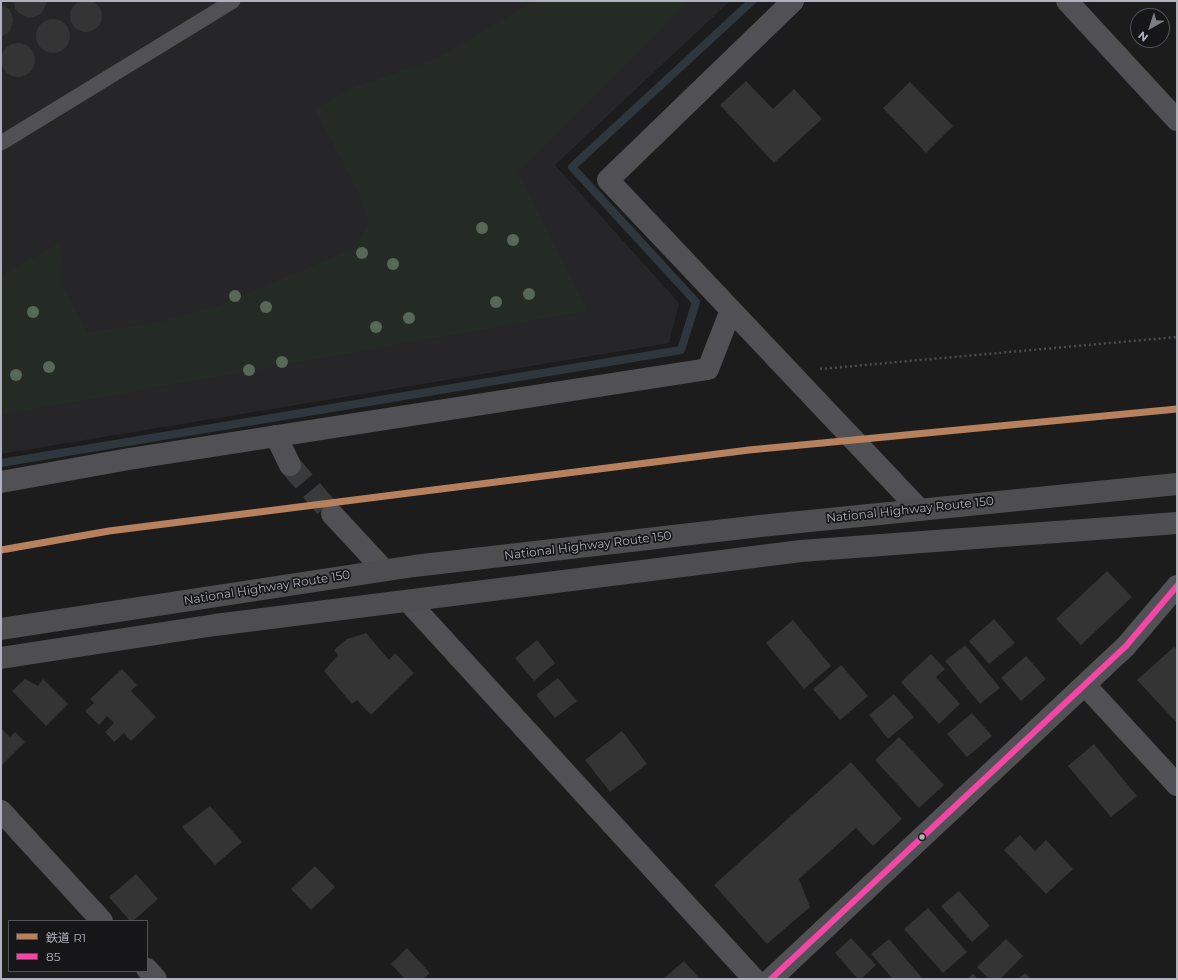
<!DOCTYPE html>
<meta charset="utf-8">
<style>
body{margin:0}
#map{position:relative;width:1178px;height:980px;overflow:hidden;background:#1c1c1c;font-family:Montserrat,"Noto Sans JP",sans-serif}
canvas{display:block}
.frame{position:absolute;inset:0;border:2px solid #afb2bc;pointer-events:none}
.legend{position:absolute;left:8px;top:920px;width:140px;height:52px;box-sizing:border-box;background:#161618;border:1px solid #53545a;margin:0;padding:5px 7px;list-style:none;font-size:12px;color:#afb2bc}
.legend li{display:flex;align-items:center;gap:8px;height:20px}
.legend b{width:20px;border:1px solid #53545a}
.north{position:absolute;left:1130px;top:8px;width:40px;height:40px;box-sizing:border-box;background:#161618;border:1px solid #53545a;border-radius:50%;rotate:219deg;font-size:11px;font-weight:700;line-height:16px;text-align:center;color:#afb2bc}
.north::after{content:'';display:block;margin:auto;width:14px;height:18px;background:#7c7e84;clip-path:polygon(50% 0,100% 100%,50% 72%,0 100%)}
</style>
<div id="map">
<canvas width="1178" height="980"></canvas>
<div class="frame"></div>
<ul class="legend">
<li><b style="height:5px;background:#b6815c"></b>鉄道 R1</li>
<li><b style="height:5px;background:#f346a5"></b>85</li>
</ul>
<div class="north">N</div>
</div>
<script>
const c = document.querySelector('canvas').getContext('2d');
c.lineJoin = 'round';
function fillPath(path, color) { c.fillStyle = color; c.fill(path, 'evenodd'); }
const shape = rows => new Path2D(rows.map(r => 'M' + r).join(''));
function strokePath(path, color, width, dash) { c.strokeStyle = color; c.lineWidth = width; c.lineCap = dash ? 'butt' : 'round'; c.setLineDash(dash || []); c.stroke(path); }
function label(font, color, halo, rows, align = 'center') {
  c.font = font + ' Montserrat,sans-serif'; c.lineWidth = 3.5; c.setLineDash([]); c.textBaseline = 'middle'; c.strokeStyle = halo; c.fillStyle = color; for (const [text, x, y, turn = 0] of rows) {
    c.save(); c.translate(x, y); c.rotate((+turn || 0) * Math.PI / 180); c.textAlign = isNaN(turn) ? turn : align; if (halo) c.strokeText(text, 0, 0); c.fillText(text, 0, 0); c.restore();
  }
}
const built = shape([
 [1,1,730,1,555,165,679,303,669,343,1,454]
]);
const green = shape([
 [534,1,688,1,518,173,587,311,1,415,1,275,60,243,64,289,87,332,151,324,220,305,353,249,369,224,359,193,315,109,354,87,438,58]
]);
const stream = shape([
 [1,463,681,350,696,302,572,167,752,1]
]);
const building = shape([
 '70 16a16 16 0 1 1 32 0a16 16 0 1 1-32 0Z',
 [14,1,47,1,43,11,39,15,29,18,19,13,15,9],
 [1,4,10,10,13,20,10,31,1,37],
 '36 36a17 17 0 1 1 34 0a17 17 0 1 1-34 0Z',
 '1 60a17 17 0 1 1 34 0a17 17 0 1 1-34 0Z',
 [746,81,773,109,794,89,822,119,774,163,720,105],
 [910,82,953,126,926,153,883,108],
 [1107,571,1132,597,1081,645,1056,619],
 [994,619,1015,643,989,664,969,641],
 [793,620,831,666,804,689,766,643],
 [366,633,389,660,395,653,414,673,371,715,357,700,352,704,324,671,338,655,334,650,347,639],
 [537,640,555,663,534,681,515,658],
 [965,645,1000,688,980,704,945,661],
 [1174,647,1177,650,1177,723,1137,680],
 [931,654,945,669,936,677,960,704,939,724,901,682],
 [1026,656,1046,679,1021,701,1001,678],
 [841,665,868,696,840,720,813,689],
 [122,669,137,685,131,691,156,717,131,741,124,733,114,742,105,732,114,723,107,716,99,725,85,711,94,703,90,699],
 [558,678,577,701,555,718,536,695],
 [25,679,38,686,43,679,68,704,46,726,12,691],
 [894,694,914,717,888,739,869,715],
 [972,713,992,736,967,757,947,734],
 [1,728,10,737,15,732,25,742,2,765],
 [622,731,647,764,610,792,585,760],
 [899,737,944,785,919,808,875,760],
 [1094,744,1137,796,1111,817,1068,766],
 [851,762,902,819,873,846,856,828,799,879,810,907,767,944,714,885],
 [210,806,242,842,215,865,182,827],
 [1020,835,1035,851,1046,840,1073,869,1046,894,1004,850],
 [315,866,335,887,311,910,291,889],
 [136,874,158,899,133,921,130,921,109,897],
 [959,891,990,926,972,942,941,906],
 [928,908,967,952,943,973,904,929],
 [851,938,876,965,861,979,858,979,835,953],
 [889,939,923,979,893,979,871,954],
 [1006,939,1023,956,1000,979,989,979,977,967],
 [407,948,430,973,423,979,405,979,391,964],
 [684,961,700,979,663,979],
 [1025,973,1031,979,1018,979],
 [973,974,978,979,967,979]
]);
const minorTunnel = shape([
 [290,465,332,514]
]);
const path = shape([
 [820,369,1177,337]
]);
const service = shape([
 [1,143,233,1]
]);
const minor = shape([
 [731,310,920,510],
 [276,436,290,465],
 [332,514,384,570],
 [408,601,754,979],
 [1085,685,1177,785],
 [1,811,102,921],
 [147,969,156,979]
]);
const tertiary = shape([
 [1067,1,1177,120],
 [1,482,129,459,708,369,731,310,608,180,793,1],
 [771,979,1126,646,1177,586]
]);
const trunk = shape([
 [1,629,414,566,760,526,1177,484],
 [1,658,215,625,801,551,1177,523]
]);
const bus1 = shape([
 [771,979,1126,646,1177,586]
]);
const rail1 = shape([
 [1,550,109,531,749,450,1177,409]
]);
const trees = [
 [482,228],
 [513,240],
 [362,253],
 [393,264],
 [529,294],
 [235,296],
 [496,302],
 [266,307],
 [33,312],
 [409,318],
 [376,327],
 [282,362],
 [49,367],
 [249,370],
 [16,375]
];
const markers = [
 [922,837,3.5,"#afb2bc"]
];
const streetNames = [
 ["National Highway Route 150",910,510,-6],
 ["National Highway Route 150",588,546,-7],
 ["National Highway Route 150",267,588,-9]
];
fillPath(built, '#262628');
fillPath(green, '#242b25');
strokePath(stream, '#2f373e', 8);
fillPath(building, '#343434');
strokePath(minorTunnel, '#393a3c', 22, [22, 11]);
strokePath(path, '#4c4d50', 2.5, [2, 3]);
strokePath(service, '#515155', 15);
strokePath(minor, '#515155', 22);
strokePath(tertiary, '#515155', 22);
strokePath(trunk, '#4e4e51', 22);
strokePath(bus1, '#f346a5', 6);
strokePath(rail1, '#b6815c', 7);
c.fillStyle = '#576758';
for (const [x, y] of trees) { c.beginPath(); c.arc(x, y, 6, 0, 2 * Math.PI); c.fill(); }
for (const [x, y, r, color] of markers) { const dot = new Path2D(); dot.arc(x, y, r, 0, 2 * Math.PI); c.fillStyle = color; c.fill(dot); strokePath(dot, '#161618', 1.5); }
label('12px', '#afb2bc', '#161618', streetNames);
</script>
